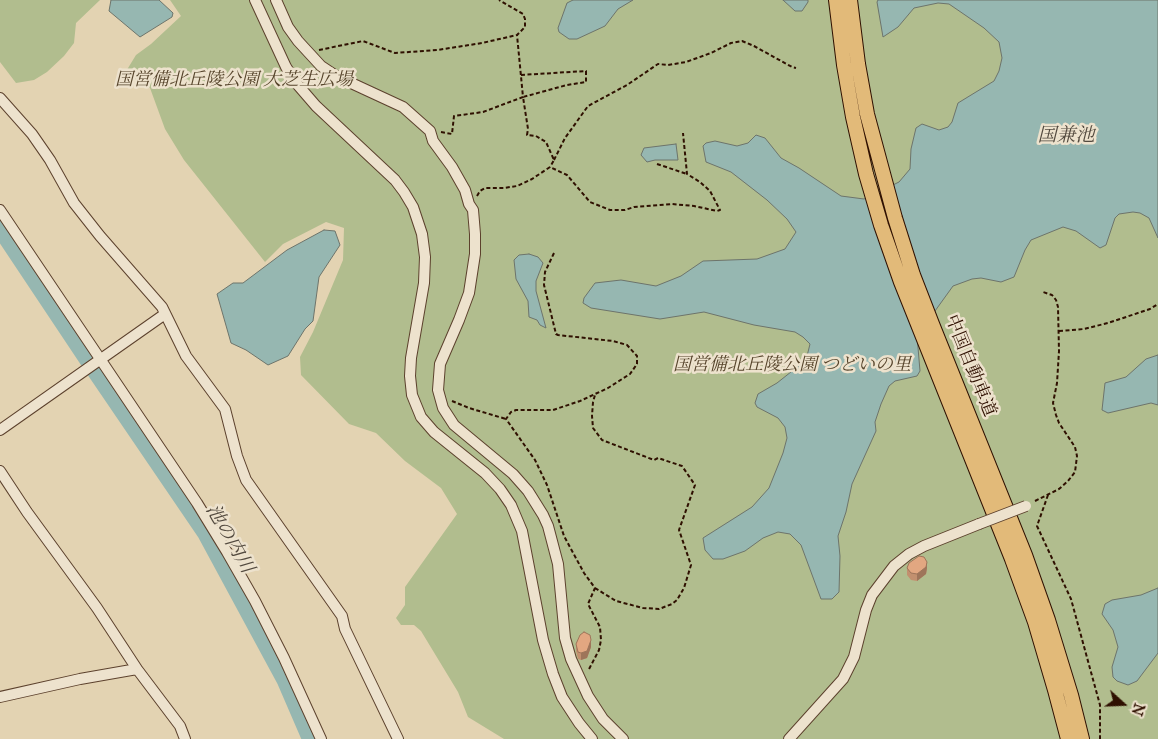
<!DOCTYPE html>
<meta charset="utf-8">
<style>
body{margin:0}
#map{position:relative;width:1158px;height:739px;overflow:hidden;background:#e3d3b2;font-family:"IM FELL Great Primer",serif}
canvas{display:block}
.north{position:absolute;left:1098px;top:679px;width:50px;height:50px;-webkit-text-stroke:4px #ede2cd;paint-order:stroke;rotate:110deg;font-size:14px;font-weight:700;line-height:20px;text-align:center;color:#2f1001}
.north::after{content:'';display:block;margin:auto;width:18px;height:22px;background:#2f1001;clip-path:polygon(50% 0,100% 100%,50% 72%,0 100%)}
</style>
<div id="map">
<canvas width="1158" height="739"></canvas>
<div class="north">N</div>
</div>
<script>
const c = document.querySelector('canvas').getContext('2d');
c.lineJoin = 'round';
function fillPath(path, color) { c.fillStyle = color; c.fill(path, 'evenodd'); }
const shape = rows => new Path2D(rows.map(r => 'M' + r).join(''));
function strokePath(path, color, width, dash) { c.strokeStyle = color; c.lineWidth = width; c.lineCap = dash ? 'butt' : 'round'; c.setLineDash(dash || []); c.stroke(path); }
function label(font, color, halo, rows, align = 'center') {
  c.font = font + ' "IM FELL Great Primer","Noto Serif JP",serif'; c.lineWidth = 5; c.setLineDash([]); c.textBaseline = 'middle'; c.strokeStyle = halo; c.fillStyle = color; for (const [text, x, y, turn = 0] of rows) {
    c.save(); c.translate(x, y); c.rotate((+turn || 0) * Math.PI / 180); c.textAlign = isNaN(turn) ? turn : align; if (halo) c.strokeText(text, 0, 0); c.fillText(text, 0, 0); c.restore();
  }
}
const green = shape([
 [0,0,100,0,76,23,74,43,64,56,47,72,34,80,16,83,0,62],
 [170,0,1158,0,1158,739,504,739,468,717,458,692,421,631,414,625,401,625,396,618,405,605,405,587,457,514,441,488,405,461,376,433,349,424,301,375,300,357,313,332,343,260,344,228,326,222,283,244,265,262,184,160,165,129,150,88,125,73,136,55,151,44,181,16]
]);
const water = shape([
 [111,0,159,0,173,13,172,17,140,37,109,11,111,0],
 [573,0,633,0,618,9,605,26,577,39,569,39,559,32,558,28,567,3,573,0],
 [783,0,808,0,808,2,802,11,795,11,783,0],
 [878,0,1158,0,1158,238,1149,218,1140,213,1133,212,1119,214,1115,218,1106,245,1100,248,1076,231,1063,227,1031,240,1025,250,1014,277,1001,282,981,278,972,279,953,286,917,336,920,371,917,376,895,381,889,386,881,404,875,422,876,431,852,484,846,512,838,536,840,556,839,592,832,599,821,599,801,545,790,534,778,532,763,538,745,551,723,559,713,559,705,550,703,538,752,507,769,488,783,453,787,438,785,427,778,418,757,407,755,403,758,394,777,383,806,360,810,344,803,337,795,332,754,325,704,312,660,319,591,308,583,303,584,298,595,283,621,280,656,286,681,276,703,261,757,259,785,249,796,232,787,219,767,200,731,172,706,162,703,146,706,143,715,141,737,146,748,143,756,135,765,138,781,158,799,168,841,196,864,199,899,182,910,169,911,149,916,128,922,124,939,130,948,127,952,122,958,103,994,81,999,71,1002,58,999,42,984,28,949,4,938,3,914,8,898,27,883,37,877,2,878,0],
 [676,144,678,160,655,160,647,162,641,155,644,148,676,144],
 [324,230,335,231,340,245,319,277,313,321,305,329,288,356,268,365,246,350,231,343,217,294,233,283,243,283,287,250,324,230],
 [529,254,538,257,543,263,536,281,536,291,546,328,540,325,537,320,529,317,528,301,516,279,514,260,519,255,529,254],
 [1158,355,1158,405,1151,403,1108,413,1102,410,1105,383,1126,377,1146,359,1158,355],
 [1158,588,1158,653,1137,681,1128,685,1117,681,1113,677,1112,667,1118,647,1113,630,1102,614,1105,604,1112,600,1141,595,1158,588]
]);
const river = shape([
 [0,229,88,361],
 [94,370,205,533,285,681,310,739]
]);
const path = shape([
 [319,50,363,41,395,53,437,50,482,43,517,35,525,27,525,19,523,14,499,0],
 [521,75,586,71,586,82,567,85,523,97,528,129,527,135,536,136,546,142,554,160,550,167],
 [441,132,452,134,454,116,483,112,523,97,517,35],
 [554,160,565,138,588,106,627,85,658,64,668,65,686,62,711,53,731,43,742,41,754,46,792,67,796,68],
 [657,164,687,174],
 [477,196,480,191,485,188,504,188,517,186,532,179,550,167,567,175,590,202,610,210,625,210,634,207,672,204,694,206,717,211,720,210,710,191,700,182,687,174,683,133],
 [554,253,545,272,544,285,556,334,558,335,613,341,627,345,637,356,637,364,630,374,608,388,580,401,553,410,516,410,511,412,506,419,535,460,547,485,564,536,584,573,595,588,588,604,600,627,601,640,599,650,588,671],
 [1059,331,1084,329,1108,323,1150,309,1158,304],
 [452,401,469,408,506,419],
 [1048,495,1037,526,1071,599,1100,705,1100,739],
 [1035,501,1059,489,1068,481,1075,472,1077,456,1075,447,1059,423,1056,415,1053,403,1057,383,1059,351,1058,307,1056,300,1052,295,1043,292],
 [595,588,616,601,643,608,659,609,672,604,677,600,684,588,691,565,679,530,695,485,682,466,658,458,654,460,602,440,593,428,592,416,593,402,595,395]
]);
const minor = shape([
 [255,0,286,67,297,84,316,106,395,180,404,192,413,207,422,234,425,257,424,283,411,358,410,376,412,395,421,417,434,432,485,473,500,489,511,505,522,531,543,640,553,674,562,697,579,723,592,739],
 [276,0,288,27,298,41,321,66,336,76,403,107,430,131,433,141,452,167,465,190,469,204,473,210,475,234,475,254,469,293,459,320,440,364,438,390,443,408,454,425,513,474,528,491,543,515,548,526,558,564,565,638,571,659,588,696,603,719,623,739],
 [0,98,32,134,50,160,74,203,100,236,162,307,186,356,225,409,237,456,246,480,342,616,345,629,398,739],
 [0,210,197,503,227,552,255,601,284,658,321,739],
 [0,430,165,314],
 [0,471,27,512,97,608,137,669,180,726,185,739],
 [0,697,80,679,137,669],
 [789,739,843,679,854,657,866,610,872,595,894,566,909,554,924,546,979,524]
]);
const highway = shape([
 [836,0,844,65,853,117,866,174,881,225,901,282,1012,559,1035,622,1055,690,1068,739],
 [850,0,858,64,867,114,895,218,913,275,932,324,1025,555,1048,620,1071,695,1082,739]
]);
const minorBridge = shape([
 [979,524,1026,506]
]);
const wall = shape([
 [907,568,927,568,926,574,917,581,911,580,907,575],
 [576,644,591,647,587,658,581,660,578,659,576,651]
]);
const shadedWall = shape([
 [927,562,927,568,926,574,917,581,917,574],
 [591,640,591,647,587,658,581,660,581,653]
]);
const building = shape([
 [919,556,924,557,927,562,926,567,917,574,911,573,907,568,909,563,919,556],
 [584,632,590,635,591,640,587,651,581,653,578,652,576,644,580,635,584,632]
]);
const parkNames = [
 ["国営備北丘陵公園 大芝生広場",234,81],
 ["国営備北丘陵公園 つどいの里",792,366]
];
const streetNames = [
 ["中国自動車道",970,366,68]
];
const waterNames = [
 ["国兼池",1066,136],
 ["池の内川",229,539,60]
];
fillPath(green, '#b1bd8e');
fillPath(water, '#96b7b1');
strokePath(water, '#6d746b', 1);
strokePath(river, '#96b7b1', 16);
strokePath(minor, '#5c412d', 12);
strokePath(highway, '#2f1001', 16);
strokePath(path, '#2f1001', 2, [4, 2.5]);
strokePath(minor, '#ede2cd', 10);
strokePath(highway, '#e2ba79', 14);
strokePath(minorBridge, '#5c412d', 12, []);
strokePath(minorBridge, '#ede2cd', 10);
fillPath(wall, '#c2906f');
fillPath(shadedWall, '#9e755a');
fillPath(building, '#e2a781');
strokePath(building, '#9e755a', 1);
label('italic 18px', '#56442b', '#ede2cd', parkNames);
label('18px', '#2f1001', '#ede2cd', streetNames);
label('italic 19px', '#534a3f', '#ede2cd', waterNames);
</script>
